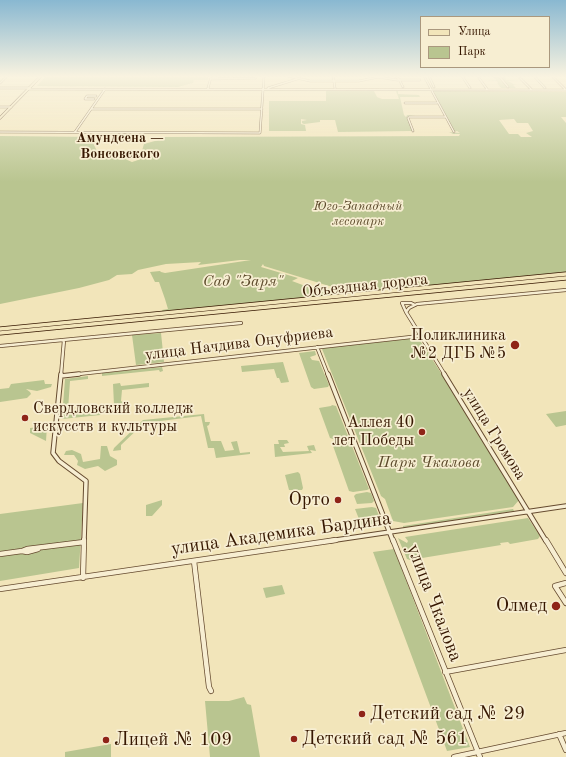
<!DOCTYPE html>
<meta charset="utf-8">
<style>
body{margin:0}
#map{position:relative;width:566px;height:757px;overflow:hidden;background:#f2e5ba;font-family:"Old Standard TT",serif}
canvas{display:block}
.legend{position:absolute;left:420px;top:16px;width:130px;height:52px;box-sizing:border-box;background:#f7eed2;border:1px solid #aa987e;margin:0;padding:5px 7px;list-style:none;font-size:12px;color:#361701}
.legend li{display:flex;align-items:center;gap:8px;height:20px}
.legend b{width:20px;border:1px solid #aa987e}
</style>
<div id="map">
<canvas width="566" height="757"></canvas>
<ul class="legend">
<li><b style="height:5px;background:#f2e5ba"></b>Улица</li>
<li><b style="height:11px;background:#b9c590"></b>Парк</li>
</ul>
</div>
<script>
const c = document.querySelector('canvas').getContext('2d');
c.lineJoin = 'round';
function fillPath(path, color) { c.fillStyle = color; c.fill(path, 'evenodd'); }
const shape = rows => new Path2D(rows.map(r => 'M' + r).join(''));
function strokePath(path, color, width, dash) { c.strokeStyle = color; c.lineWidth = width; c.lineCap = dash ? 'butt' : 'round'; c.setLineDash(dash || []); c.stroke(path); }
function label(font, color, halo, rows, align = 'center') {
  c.font = font + ' "Old Standard TT",serif'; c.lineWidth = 3.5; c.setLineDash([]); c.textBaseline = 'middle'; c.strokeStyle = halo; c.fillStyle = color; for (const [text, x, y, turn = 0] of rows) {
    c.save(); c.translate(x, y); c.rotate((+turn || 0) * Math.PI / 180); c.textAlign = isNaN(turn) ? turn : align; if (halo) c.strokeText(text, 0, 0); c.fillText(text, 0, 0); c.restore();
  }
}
const green = shape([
 [46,76,208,76,208,80,194,80,193,83,178,87,37,86],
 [493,76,503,76,507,80,522,81,508,81,513,84,518,84,513,85,516,88,501,88,497,83,498,83,497,81,483,80,496,80],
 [326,91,374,91,377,97,382,99,399,99,396,91,404,91,398,91,398,94,419,95,420,97,400,97,404,115,406,117,407,115,415,116,408,116,407,118,413,131,338,132,335,120,320,120,320,122,304,124,302,123,302,121,307,120,301,119,301,124,305,125,306,131,269,131,269,101,326,101],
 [434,91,566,92,566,117,561,117,566,123,566,272,352,293,264,266,263,264,261,267,298,278,292,281,308,287,309,289,320,291,321,286,344,294,163,312,162,310,168,309,165,299,159,282,155,282,150,272,160,271,161,272,165,273,251,260,240,260,198,265,201,262,166,264,138,270,132,274,117,275,109,280,79,288,0,304,0,136,97,137,93,143,100,157,125,159,132,162,147,157,141,154,144,144,162,139,163,137,459,136,460,134,453,134,449,132,460,133,457,131,454,132,435,97],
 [514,119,517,123,528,123,533,131,526,133,532,137,521,137,518,134,509,134,499,120],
 [566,275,566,277,0,332,0,331],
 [161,333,164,362,136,365,132,335],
 [416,338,419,339,443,376,519,500,513,507,404,523,393,521,385,499,381,496,322,349,324,348],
 [315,351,316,355,310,357,312,360,319,361,329,385,328,387,314,389,311,387,299,353],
 [283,362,289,382,281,383,279,378,277,378,274,369,242,372,241,366],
 [162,367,163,371,160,372,159,370,102,376,102,373],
 [88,376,88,379,70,381,68,410,84,408,82,410,87,410,88,413,90,413,90,409,114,405,113,384,120,383,121,386,149,383,149,387,122,390,121,401,127,405,112,407,100,415,62,419,65,379],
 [44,380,45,384,52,384,51,387,37,391,26,389,30,392,31,394,27,398,0,402,0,389,9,388,11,384],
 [332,405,336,406,348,436,347,438,333,439,330,438,319,408,331,406],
 [566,411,566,425,556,427,546,414],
 [204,414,205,422,210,422,209,425,207,426,211,441,221,441,225,451,234,450,231,442,237,441,240,453,250,452,250,454,216,458,214,448,208,448,201,416,160,421,160,426,153,427,153,422,144,423,121,445,121,450,113,451,114,448,143,420],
 [47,426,46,441,30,433,30,428],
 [278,440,287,440,289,443,284,444,285,447,280,447,283,452,309,451,307,446,314,445,316,451,310,450,312,453,275,457,274,444,279,444],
 [348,440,350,441,369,489,367,490,353,492,349,491,332,443],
 [101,446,107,446,110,456,117,460,117,465,105,471,98,466,85,469,77,465,78,461,74,455,64,455,66,451,72,450,81,454,83,462,100,459],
 [298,472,300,474,303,488,302,490,289,490,285,475],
 [367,492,371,493,374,501,372,503,357,504,354,496,356,494],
 [162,500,162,505,152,516,146,516,146,505],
 [83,503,79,568,0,581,0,514],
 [372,507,376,508,381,521,380,523,381,526,363,529,355,509],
 [513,509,514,511,403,528,403,526],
 [528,518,540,536,538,539,510,544,508,542,500,543,501,545,410,560,407,559,398,538,407,543,408,541,405,537],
 [394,549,470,747,447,751,373,552],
 [282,585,285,594,266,598,263,588],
 [244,697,247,704,251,705,260,757,210,757,205,701,229,701],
 [111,744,111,757,65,757,65,752]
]);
const minorFar3 = shape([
 [288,76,310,81,359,81,383,76],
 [333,76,335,88],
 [372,76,397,80,420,80],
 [395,76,399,79,403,87],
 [424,76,454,132],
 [429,76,434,87],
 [462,76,470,88],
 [499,76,508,87],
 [534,76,545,88],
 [552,76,565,89],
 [479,78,487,89],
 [520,78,531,89],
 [211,79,256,78,256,76],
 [0,83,7,76],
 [0,88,30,88],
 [208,88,211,77],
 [268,88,297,79],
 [29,89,566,90],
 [94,99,85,99,87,96,96,96],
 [405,103,437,103],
 [0,107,11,107],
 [92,109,262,109],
 [409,117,445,117],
 [408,118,413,131],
 [0,132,260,133,264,76],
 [75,132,105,89]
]);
const minorFar2 = shape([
 [406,312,402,303,411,303,415,305],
 [0,346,241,323],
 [317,347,328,375],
 [61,375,64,340],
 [70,375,420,336],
 [445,375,406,312,409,308,417,304,566,290]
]);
const minorFar1 = shape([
 [61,374,53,453,59,461,86,481,84,541],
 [328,374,393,541],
 [444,374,546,541],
 [61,376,79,374],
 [329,541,566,506]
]);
const minor = shape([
 [393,540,480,757],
 [546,540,566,573],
 [38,549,27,552,22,551,27,549,84,542],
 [0,554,22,551],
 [194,561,209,687,211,691],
 [83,578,84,540],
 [566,583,555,586,566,603],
 [0,589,336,540],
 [445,672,566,650],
 [559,734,566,750],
 [454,757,566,733]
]);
const majorFar1 = shape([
 [0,118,41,76]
]);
const major = shape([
 [0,329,566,274],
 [0,333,566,278]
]);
const markers = [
 [515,345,5,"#8f2418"],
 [25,418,4,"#8f2418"],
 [422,432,4,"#8f2418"],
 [338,500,4,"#8f2418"],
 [556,606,5,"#8f2418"],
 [362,714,4,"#8f2418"],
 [294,739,4,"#8f2418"],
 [106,740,4,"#8f2418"]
];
const farParknames = [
 ["Юго-Западный",358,207],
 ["лесопарк",358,222]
];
const farNeighbourhoodnames = [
 ["Амундсена —",120,138],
 ["Вонсовского",120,154]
];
const parkNames = [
 ["Сад \"Заря\"",243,282],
 ["Парк Чкалова",429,463]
];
const streetNames = [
 ["Объездная дорога",365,286,-6],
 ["улица Начдива Онуфриева",239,344,-7],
 ["улица Громова",494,434,58]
];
const poiNames = [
 ["Поликлиника",506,336],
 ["№2 ДГБ №5",506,354],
 ["Свердловский колледж",33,409,"left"],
 ["искусств и культуры",33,427,"left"],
 ["Аллея 40",414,423],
 ["лет Победы",414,441]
];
const nearPoinames = [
 ["Орто",330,500,"right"],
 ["Олмед",547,606,"right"],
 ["Детский сад № 29",370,714],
 ["Детский сад № 561",302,739],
 ["Лицей № 109",114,740]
];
const nearStreetnames = [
 ["улица Академика Бардина",281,534,-8],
 ["улица Чкалова",434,603,69]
];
fillPath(green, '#b9c590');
strokePath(minorFar3, '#654a2f', 2.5);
strokePath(minorFar2, '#654a2f', 4);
strokePath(minorFar1, '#654a2f', 5.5);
strokePath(minor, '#654a2f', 6);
strokePath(majorFar1, '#361701', 3);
strokePath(major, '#361701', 5);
strokePath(minorFar3, '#f7eed2', 1.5);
strokePath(minorFar2, '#f7eed2', 2.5);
strokePath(minorFar1, '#f7eed2', 3.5);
strokePath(minor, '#f7eed2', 4.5);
strokePath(majorFar1, '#f2e5ba', 2);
strokePath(major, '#f2e5ba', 3.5);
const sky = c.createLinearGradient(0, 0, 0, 182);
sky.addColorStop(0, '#89b8d1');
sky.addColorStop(0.42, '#f9f3e0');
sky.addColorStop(1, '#f9f3e000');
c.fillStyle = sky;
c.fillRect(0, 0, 566, 182);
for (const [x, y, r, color] of markers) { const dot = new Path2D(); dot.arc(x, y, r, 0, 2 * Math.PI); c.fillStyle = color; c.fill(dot); strokePath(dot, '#f7eed2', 1.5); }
label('italic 13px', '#5d4b2c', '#f7eed2', farParknames);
label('bold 14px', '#361701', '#f7eed2', farNeighbourhoodnames);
label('italic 16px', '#5d4b2c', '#f7eed2', parkNames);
label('16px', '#361701', '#f7eed2', streetNames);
label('16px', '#361701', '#f7eed2', poiNames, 'right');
label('19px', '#361701', '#f7eed2', nearPoinames, 'left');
label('19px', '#361701', '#f7eed2', nearStreetnames);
</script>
